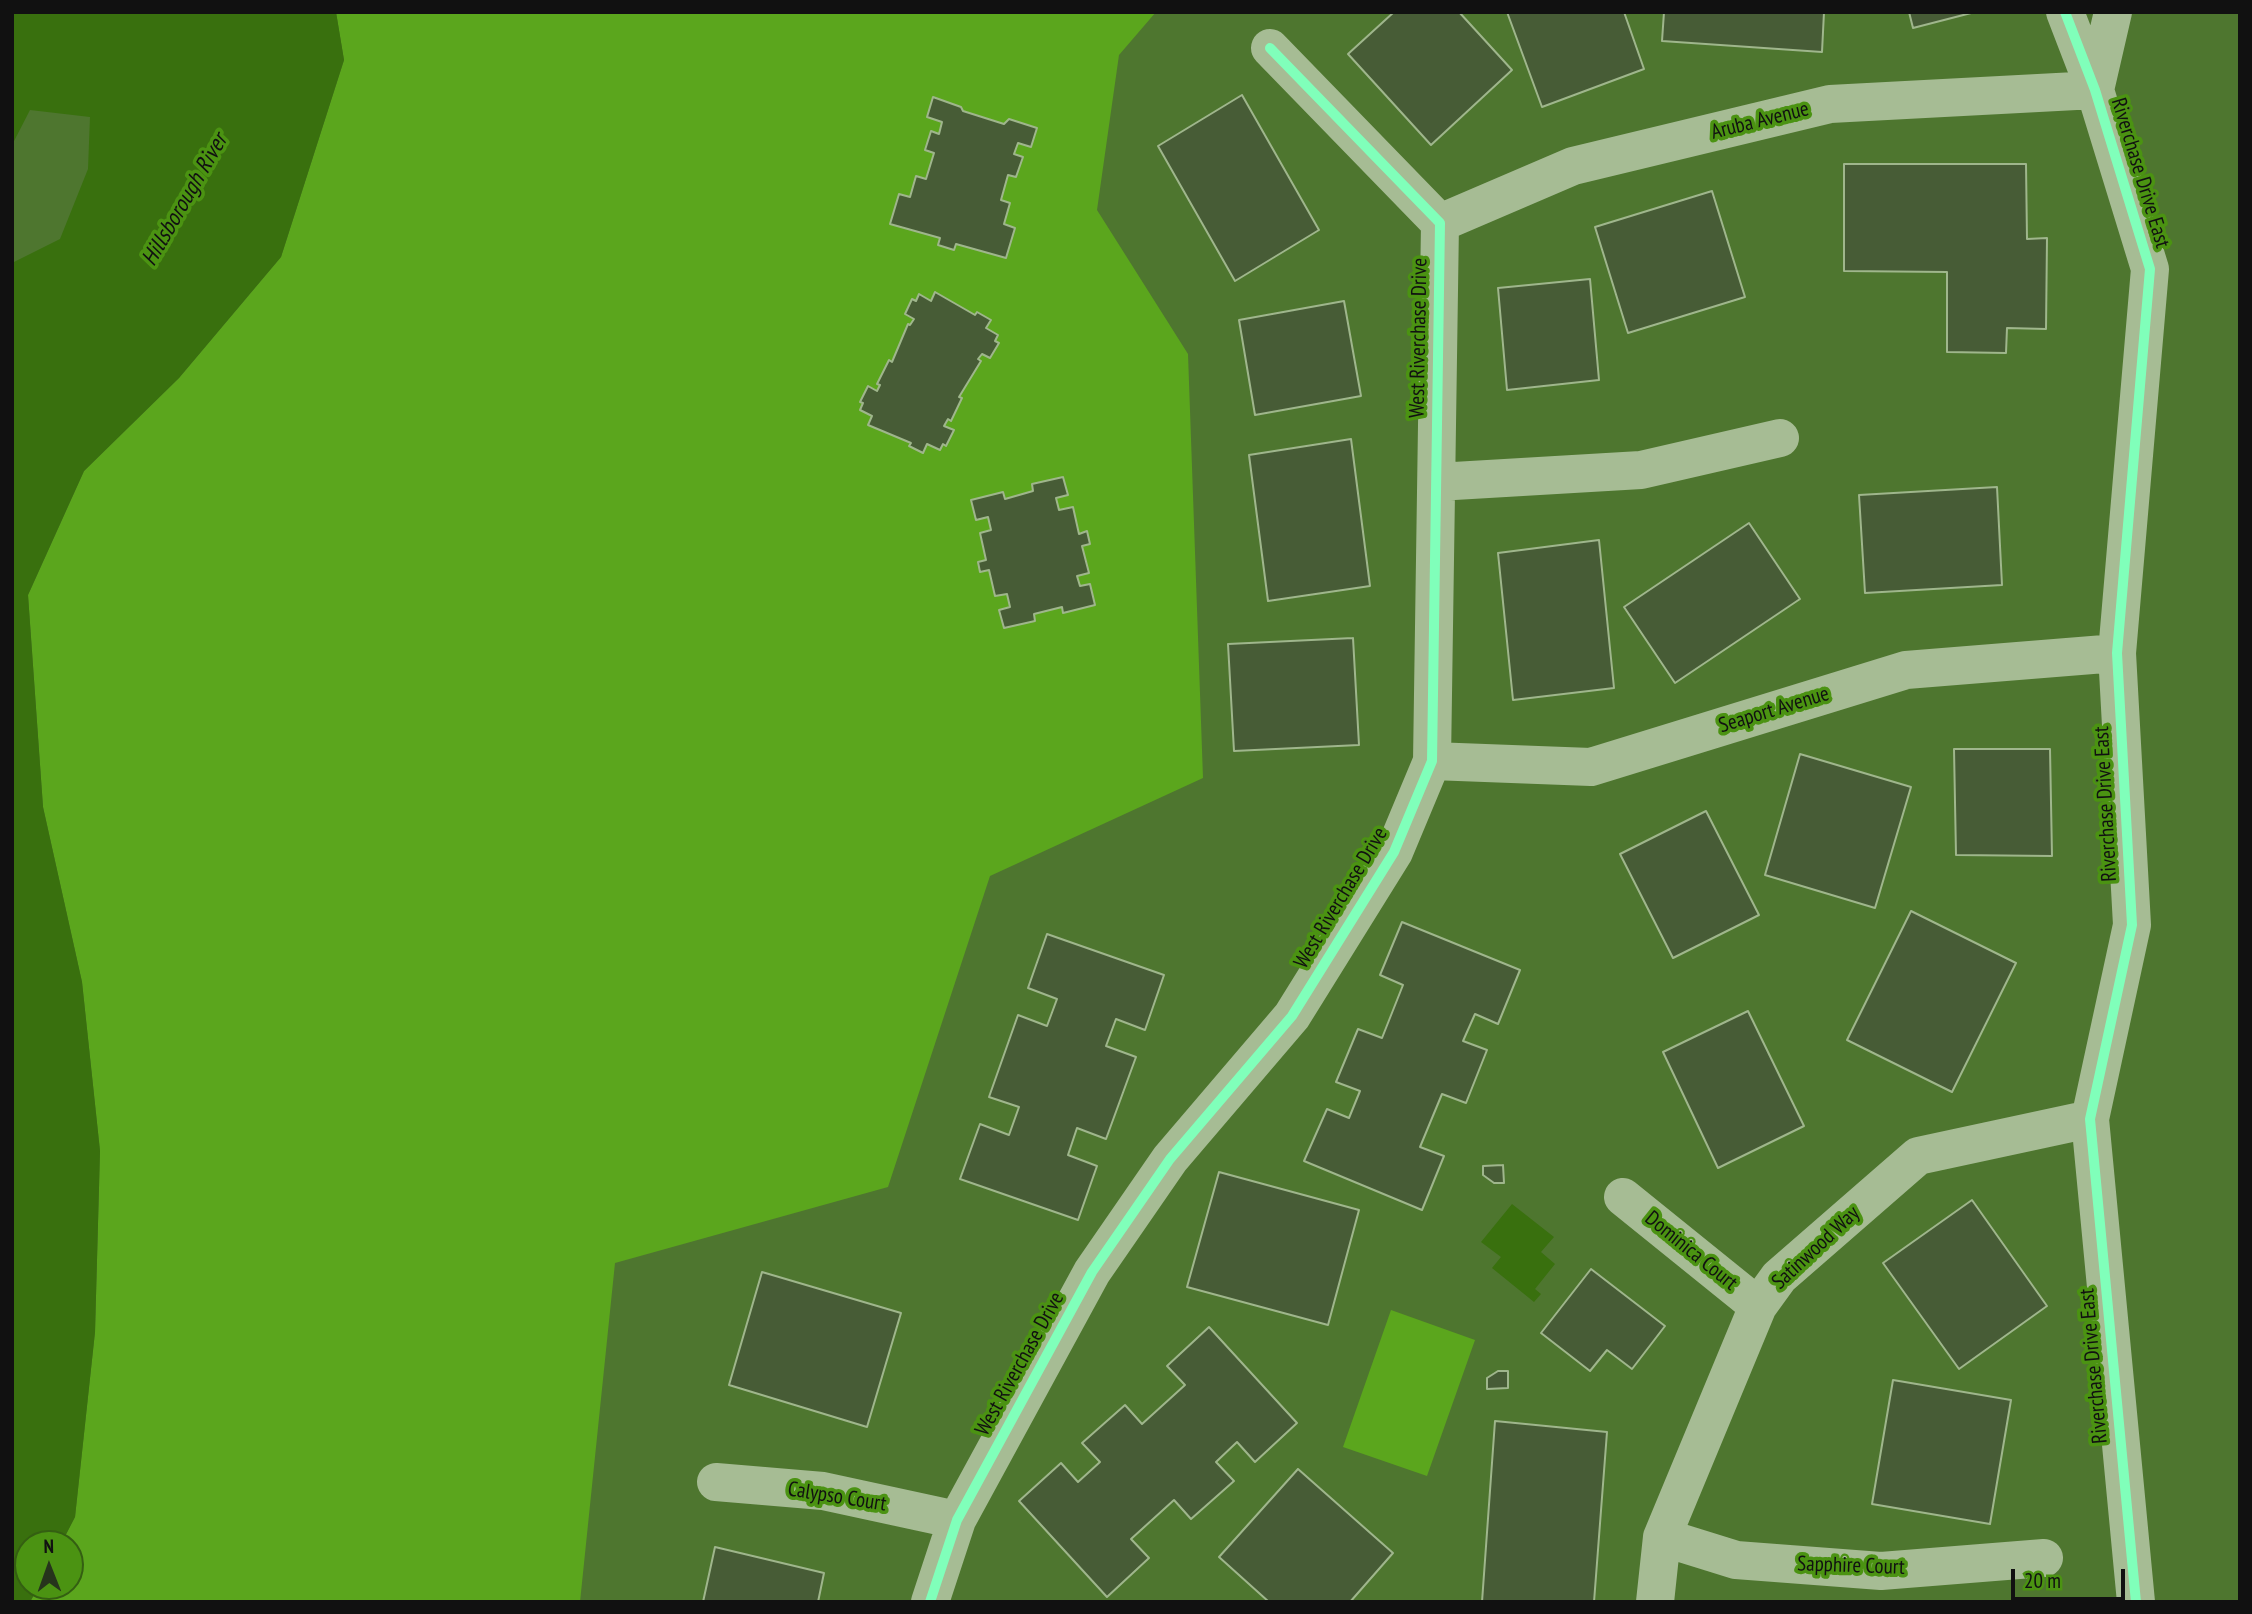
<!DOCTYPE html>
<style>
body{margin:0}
#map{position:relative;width:2252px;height:1614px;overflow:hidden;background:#4e762f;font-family:"PT Sans Narrow",sans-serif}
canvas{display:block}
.frame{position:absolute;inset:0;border:14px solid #111;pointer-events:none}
.north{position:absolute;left:14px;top:1530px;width:70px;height:70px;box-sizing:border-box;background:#4b9312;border:2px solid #345f12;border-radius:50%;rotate:359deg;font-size:19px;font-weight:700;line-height:28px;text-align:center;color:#111}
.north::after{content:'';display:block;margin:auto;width:24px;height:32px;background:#26341c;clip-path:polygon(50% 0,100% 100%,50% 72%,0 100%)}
.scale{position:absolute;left:2011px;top:1569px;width:114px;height:32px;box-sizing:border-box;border:4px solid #111;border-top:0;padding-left:9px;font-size:21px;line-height:24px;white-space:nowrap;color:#111;-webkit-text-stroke:5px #4b9312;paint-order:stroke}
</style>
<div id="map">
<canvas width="2252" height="1614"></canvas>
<div class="frame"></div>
<div class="north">N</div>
<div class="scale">20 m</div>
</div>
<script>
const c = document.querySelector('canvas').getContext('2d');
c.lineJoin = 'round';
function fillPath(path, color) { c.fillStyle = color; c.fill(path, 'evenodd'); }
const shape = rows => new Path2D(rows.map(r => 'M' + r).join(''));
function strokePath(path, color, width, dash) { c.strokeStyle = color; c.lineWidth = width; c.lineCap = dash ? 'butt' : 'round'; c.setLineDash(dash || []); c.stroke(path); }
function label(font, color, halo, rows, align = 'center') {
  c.font = font + ' "PT Sans Narrow",sans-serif'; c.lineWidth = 7; c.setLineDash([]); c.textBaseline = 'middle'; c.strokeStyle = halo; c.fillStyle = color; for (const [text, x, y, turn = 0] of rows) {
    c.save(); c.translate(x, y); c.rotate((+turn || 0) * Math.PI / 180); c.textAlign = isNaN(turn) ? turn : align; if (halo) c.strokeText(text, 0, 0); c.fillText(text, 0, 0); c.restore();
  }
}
const green = shape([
 [336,12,1156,12,1119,55,1097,210,1188,354,1203,778,990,876,888,1187,615,1263,580,1602,30,1602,39,1586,70,1586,70,1544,61,1544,75,1517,95,1332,100,1151,82,982,43,807,28,595,84,471,179,378,281,257,344,60],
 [1391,1310,1475,1340,1427,1476,1343,1447]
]);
const water = shape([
 [12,12,336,12,344,60,281,257,179,378,84,471,28,595,43,807,82,982,100,1151,95,1332,75,1517,61,1544,28,1544,28,1586,39,1586,30,1602,12,1602,12,263,60,239,88,169,90,117,30,110,12,145],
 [1512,1204,1554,1237,1541,1252,1555,1264,1535,1289,1541,1294,1534,1302,1492,1268,1501,1257,1481,1242]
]);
const building = shape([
 [1394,12,1459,12,1512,70,1431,145,1348,54,1394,12],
 [1507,12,1624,12,1644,69,1542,107,1507,12],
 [1664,12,1824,12,1822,52,1662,41,1664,12],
 [1909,12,1975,12,1913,28,1909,12],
 [1242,95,1319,230,1235,281,1158,146,1242,95],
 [933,97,961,107,963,111,1004,124,1009,119,1037,128,1031,147,1018,143,1014,154,1023,157,1016,177,1008,175,1001,200,1010,203,1004,224,1015,228,1006,258,956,244,954,250,938,245,940,238,890,224,899,194,910,197,916,176,926,179,934,153,925,150,931,131,939,134,942,122,927,117,933,97],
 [1844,164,2026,164,2027,239,2047,238,2046,329,2007,328,2006,353,1947,352,1947,272,1844,271,1844,164],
 [1712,191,1745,297,1628,333,1595,227,1712,191],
 [1590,279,1599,380,1507,390,1498,288,1590,279],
 [935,292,975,315,977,312,991,320,986,328,998,335,995,341,999,343,990,358,982,354,978,359,981,361,959,397,962,398,951,421,948,419,944,426,954,430,946,446,943,444,940,450,927,444,923,453,909,446,911,443,868,425,872,416,860,410,863,403,860,402,868,386,877,391,880,385,877,384,889,360,892,362,908,324,910,325,914,319,905,314,912,299,916,301,919,294,931,301,935,292],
 [1344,301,1361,396,1255,415,1239,320,1344,301],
 [1351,439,1370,586,1268,601,1249,455,1351,439],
 [1063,477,1068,495,1056,498,1059,510,1073,507,1079,534,1087,531,1090,544,1082,546,1089,573,1077,576,1080,586,1090,584,1095,605,1063,613,1062,607,1034,614,1035,621,1004,628,999,610,1010,607,1007,594,995,596,989,570,980,572,978,562,986,560,980,533,991,530,988,517,976,520,971,500,1003,492,1005,499,1033,491,1032,484,1063,477],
 [1997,487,2002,585,1865,593,1859,495,1997,487],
 [1749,523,1800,599,1675,683,1624,607,1749,523],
 [1599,540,1614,688,1513,700,1498,553,1599,540],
 [1353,638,1359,745,1234,751,1228,644,1353,638],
 [1954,749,2050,749,2052,856,1956,855,1954,749],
 [1800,754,1911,787,1875,908,1765,875,1800,754],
 [1706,811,1759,915,1673,958,1620,854,1706,811],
 [1911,911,2016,963,1952,1092,1847,1040,1911,911],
 [1402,922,1520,970,1498,1024,1475,1014,1463,1041,1487,1050,1466,1103,1442,1094,1420,1147,1444,1156,1422,1210,1304,1161,1327,1109,1349,1118,1360,1091,1336,1082,1358,1029,1382,1038,1403,985,1380,975,1402,922],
 [1047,934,1164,975,1145,1030,1116,1019,1106,1046,1136,1057,1106,1139,1077,1128,1068,1155,1097,1166,1078,1220,960,1179,980,1124,1009,1135,1019,1107,989,1097,1018,1015,1047,1026,1057,999,1028,988,1047,934],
 [1748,1011,1804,1126,1718,1168,1663,1052,1748,1011],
 [1503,1165,1504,1183,1494,1183,1483,1175,1483,1166,1503,1165],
 [1219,1172,1359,1210,1328,1325,1187,1287,1219,1172],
 [1972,1200,2047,1306,1959,1369,1883,1263,1972,1200],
 [1591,1269,1665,1326,1632,1369,1607,1350,1590,1371,1541,1333,1591,1269],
 [762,1272,901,1313,867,1427,729,1385,762,1272],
 [1209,1327,1297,1423,1255,1462,1237,1442,1216,1462,1234,1481,1191,1519,1174,1500,1131,1539,1149,1558,1107,1597,1019,1501,1061,1463,1078,1482,1100,1462,1082,1443,1125,1405,1142,1424,1185,1385,1167,1366,1209,1327],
 [1498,1371,1508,1371,1508,1388,1487,1389,1487,1378,1498,1371],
 [1893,1380,2011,1400,1990,1524,1872,1504,1893,1380],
 [1495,1421,1607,1432,1594,1602,1482,1602,1495,1421],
 [1298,1469,1393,1553,1350,1602,1269,1602,1219,1557,1298,1469],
 [715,1547,824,1573,818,1602,703,1602,715,1547]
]);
const minor = shape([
 [2065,12,2095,90,2150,269,2117,653,2132,925,2090,1119,2136,1602],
 [2095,90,2113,12],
 [1440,223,1573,166,1830,104,2095,90],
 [1437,482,1641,470,1780,438],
 [1432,761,1591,767,1906,670,2117,653],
 [1623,1197,1758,1306],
 [716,1482,823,1491,957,1520],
 [1662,1537,1736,1560,1881,1571,2044,1558],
 [930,1602,957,1520,1092,1272,1170,1159,1292,1016,1394,852,1432,761,1440,223,1270,48],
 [1655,1602,1662,1537,1758,1306,1779,1277,1918,1156,2090,1119]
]);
const cycleway = shape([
 [2065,12,2095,90,2150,269,2117,653,2132,925,2090,1119,2136,1602],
 [930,1602,957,1520,1092,1272,1170,1159,1292,1016,1394,852,1432,761,1440,223,1270,48]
]);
const streetNames = [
 ["Aruba Avenue",1760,121,-14],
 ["Riverchase Drive East",2140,173,73],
 ["West Riverchase Drive",1419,338,-89],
 ["Seaport Avenue",1774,710,-17],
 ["Riverchase Drive East",2106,804,-93],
 ["West Riverchase Drive",1341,898,-59],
 ["Satinwood Way",1816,1248,-43],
 ["Dominica Court",1691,1251,39],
 ["West Riverchase Drive",1020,1364,-61],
 ["Riverchase Drive East",2094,1366,-95],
 ["Calypso Court",837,1497,9],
 ["Sapphire Court",1851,1566,2]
];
const waterNames = [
 ["Hillsborough River",185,200,-60]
];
fillPath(green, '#5ba61d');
fillPath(water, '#39700e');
fillPath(building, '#475c36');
strokePath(building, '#9fb68c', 2);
strokePath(minor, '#a6bc94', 38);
strokePath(cycleway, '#80ffba', 10);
label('21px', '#111', '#4b9312', streetNames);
label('italic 23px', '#111', '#4b9312', waterNames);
</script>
